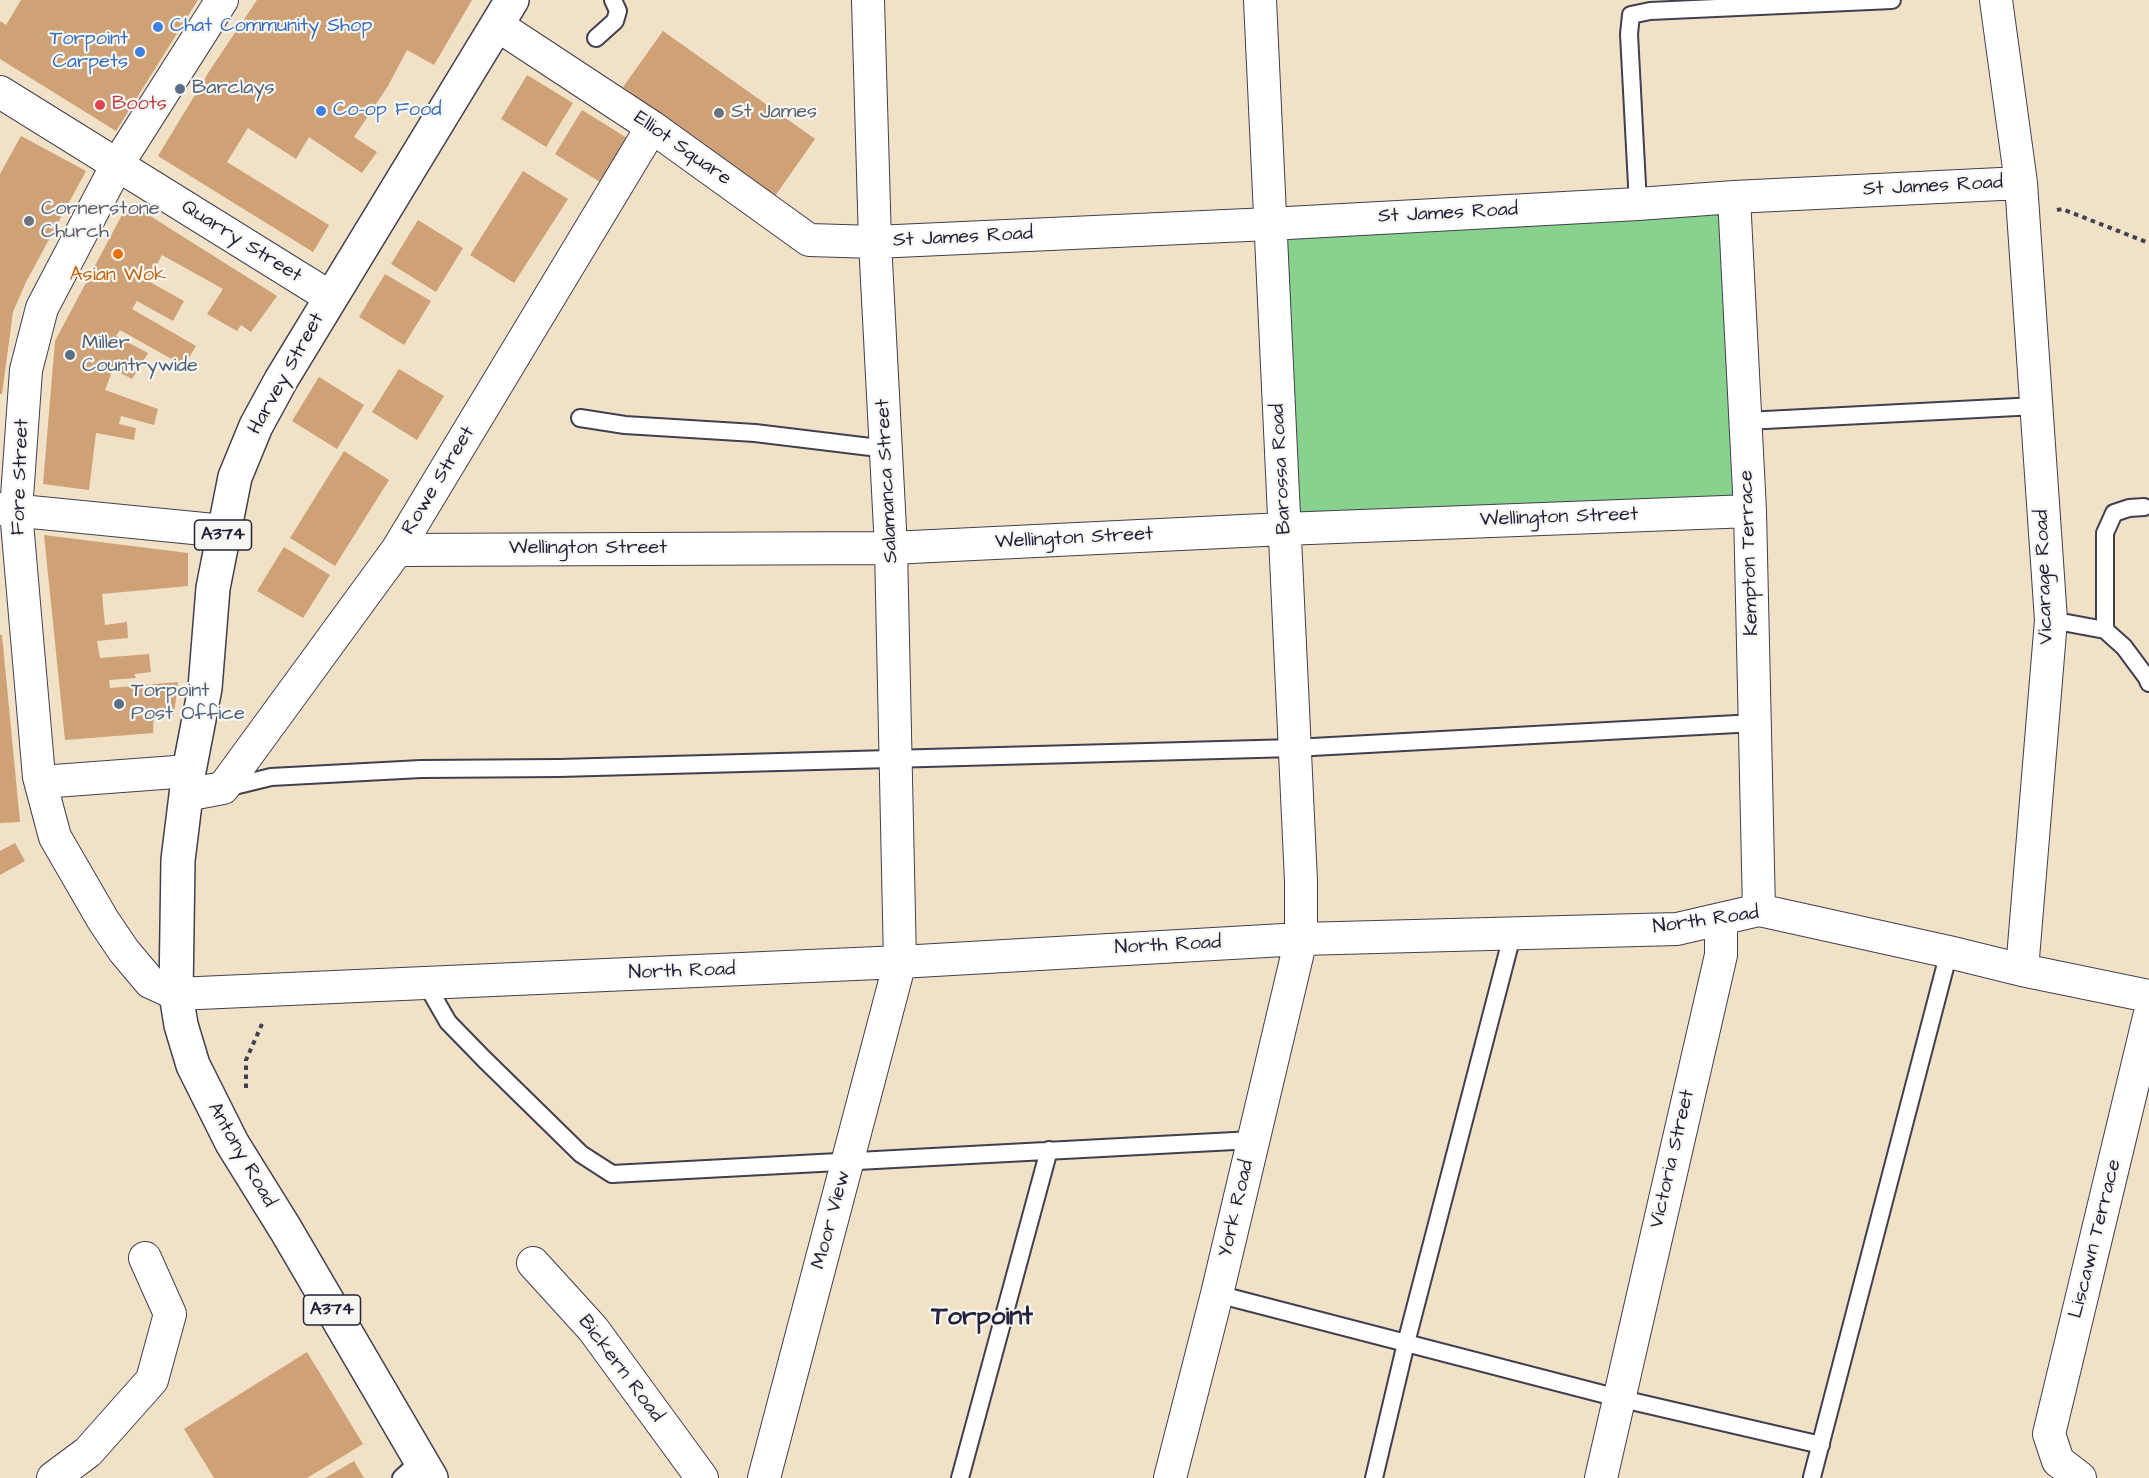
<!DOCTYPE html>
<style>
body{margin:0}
canvas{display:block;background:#f1e1c7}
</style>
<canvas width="2149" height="1478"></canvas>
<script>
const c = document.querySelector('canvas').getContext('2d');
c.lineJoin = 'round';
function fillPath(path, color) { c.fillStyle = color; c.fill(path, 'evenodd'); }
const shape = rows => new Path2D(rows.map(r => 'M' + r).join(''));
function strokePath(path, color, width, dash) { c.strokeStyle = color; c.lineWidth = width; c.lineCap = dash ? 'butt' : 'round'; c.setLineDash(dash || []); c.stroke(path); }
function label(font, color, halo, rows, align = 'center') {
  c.font = font + ' "Architects Daughter",sans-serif'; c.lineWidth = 4.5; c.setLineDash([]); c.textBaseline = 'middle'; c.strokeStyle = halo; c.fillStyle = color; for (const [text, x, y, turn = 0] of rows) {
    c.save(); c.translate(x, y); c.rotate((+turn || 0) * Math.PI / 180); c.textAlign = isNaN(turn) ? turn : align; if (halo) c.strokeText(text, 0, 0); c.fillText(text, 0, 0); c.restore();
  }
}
const green = shape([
 [1728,208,1743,505,1289,523,1280,236]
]);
const building = shape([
 [21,0,198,0,116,131,0,59,0,21,6,25],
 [257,0,472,0,434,65,407,50,388,86,354,137,377,152,362,173,309,137,296,159,248,128,227,162,329,225,313,252,158,156,210,70],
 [663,31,815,139,775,196,623,87],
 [527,75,573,103,546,147,501,119],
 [582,110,627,138,600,182,555,154],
 [21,136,86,171,26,282,13,312,2,394,0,394,0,174],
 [523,171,568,199,514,283,470,255],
 [136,207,277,296,251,332,241,325,237,331,207,314,223,289,162,255,148,281,184,301,173,321,137,301,132,309,196,346,184,366,120,330,116,336,148,353,132,379,113,369,105,390,158,409,154,425,121,416,119,424,136,428,134,440,96,433,89,490,43,484,55,341,124,211],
 [418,220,463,248,436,292,391,264],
 [385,274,431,301,404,345,359,317],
 [399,369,444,396,417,440,372,412],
 [319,377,364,405,337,449,292,421],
 [344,451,389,480,335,566,290,538],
 [44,535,188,553,188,586,102,594,105,625,127,622,128,638,97,641,100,658,149,654,151,672,134,674,136,678,109,680,110,688,178,682,174,715,154,715,153,733,65,740],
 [284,547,330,575,303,618,257,591],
 [0,635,2,635,20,822,0,823],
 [15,843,25,861,0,875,0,851],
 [307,1352,363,1444,307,1478,214,1478,184,1429],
 [354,1461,364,1478,325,1478]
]);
const path = shape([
 [2057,210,2062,209,2149,243],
 [246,1088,246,1060,262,1024]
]);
const service = shape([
 [596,38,615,21,618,11,613,0],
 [1638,204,1629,34,1631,15,1650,11,1892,0],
 [580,418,625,425,755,433,887,449],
 [1746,421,2036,406],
 [2051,620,2105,630,2105,533,2114,513,2129,508,2144,507],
 [2105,630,2124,647,2147,678,2149,683],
 [226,788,271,777,421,769,559,768,1294,748,1755,723],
 [425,982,448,1022,484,1059,581,1154,612,1174,1253,1140],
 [1217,1294,1618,1398,1821,1445],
 [1812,1477,1949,952],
 [401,1478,420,1460],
 [960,1478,1049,1150],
 [1374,1478,1406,1343,1513,932]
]);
const minor = shape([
 [222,0,117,165,42,308,26,370,16,511,39,777,55,837,103,920,124,951,150,982,176,994,900,962,1301,939,1677,929,1759,910,1949,952,2022,970,2149,996],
 [1996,0,2021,183,2051,620,2022,970],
 [497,25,652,127,809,240,875,242,1269,224,1638,204,1734,197,2021,183],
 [0,92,330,297],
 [1734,197,1750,511,1759,910],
 [0,509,224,531],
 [397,550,891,548,1284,529,1750,511],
 [41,782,189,771],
 [186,795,223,788,397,550,652,127],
 [533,1263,593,1329,702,1478],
 [53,1478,88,1452,152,1380,170,1314,145,1258],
 [764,1478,900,962,891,548,875,242,868,0],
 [1170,1478,1217,1294,1301,939,1301,881,1260,0],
 [1601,1478,1721,955,1721,920],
 [2080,1478,2058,1461,2049,1434,2149,1017]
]);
const primary = shape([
 [431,1478,286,1230,232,1143,193,1065,181,1025,176,994,178,860,189,771,205,688,213,588,235,477,256,426,281,380,512,0]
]);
const markers = [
 [158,27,6,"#3f7fe0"],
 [140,52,6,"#3f7fe0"],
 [180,89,6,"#5c6f8a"],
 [100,105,6,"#e0444e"],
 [321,111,6,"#3f7fe0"],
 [719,113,6,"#6b7280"],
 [29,221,6,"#6b7280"],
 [118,254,6,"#e8710a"],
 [70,355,6,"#5c6f8a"],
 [119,704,6,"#5c6f8a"]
];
const shields = [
 [223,535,57],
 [332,1310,57]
];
const shieldNames = [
 ["A374",223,535],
 ["A374",332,1310]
];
const shopNames = [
 ["Chat Community Shop",170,27],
 ["Torpoint",128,40,"right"],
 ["Carpets",128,63,"right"],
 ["Co-op Food",333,111]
];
const serviceNames = [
 ["Barclays",192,89],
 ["Miller",82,344],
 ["Countrywide",82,367],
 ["Torpoint",131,692],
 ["Post Office",131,715]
];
const healthNames = [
 ["Boots",112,105]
];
const worshipNames = [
 ["St James",731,113],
 ["Cornerstone",41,210],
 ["Church",41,233]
];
const streetNames = [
 ["Elliot Square",682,149,35],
 ["St James Road",1933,187,-3],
 ["St James Road",1448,214,-3],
 ["St James Road",963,238,-3],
 ["Quarry Street",241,242,32],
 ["Harvey Street",287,374,-61],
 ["Barossa Road",1282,469,-93],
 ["Fore Street",21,477,-88],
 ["Rowe Street",439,481,-59],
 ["Salamanca Street",888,481,-93],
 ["Wellington Street",1559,518,-2],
 ["Wellington Street",1074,539,-3],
 ["Wellington Street",588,549],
 ["Kempton Terrace",1750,553,-92],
 ["Vicarage Road",2045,577,-92],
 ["North Road",1706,921,-8],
 ["North Road",1168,946,-3],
 ["North Road",682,972,-2],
 ["Antony Road",241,1155,60],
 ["Victoria Street",1673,1159,-77],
 ["York Road",1237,1209,-77],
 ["Moor View",832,1220,-75],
 ["Liscawn Terrace",2096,1239,-76],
 ["Bickern Road",620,1369,53]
];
const foodNames = [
 ["Asian Wok",118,276]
];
const districtNames = [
 ["Torpoint",982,1319]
];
fillPath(green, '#88d28e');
fillPath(building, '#cfa176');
strokePath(service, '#413f50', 20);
strokePath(minor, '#413f50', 34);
strokePath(primary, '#413f50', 36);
strokePath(path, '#413f50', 4, [4.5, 4.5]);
strokePath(service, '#fff', 16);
strokePath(minor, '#fff', 32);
strokePath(primary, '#fff', 33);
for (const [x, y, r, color] of markers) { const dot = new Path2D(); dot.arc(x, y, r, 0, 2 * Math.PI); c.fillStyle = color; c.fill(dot); strokePath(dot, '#f6f6f2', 2); }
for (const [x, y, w] of shields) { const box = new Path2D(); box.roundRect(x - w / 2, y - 15, w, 30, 4.5); c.fillStyle = '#f6f6f2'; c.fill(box); strokePath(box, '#22223b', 1.5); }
label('bold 18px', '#22223b', null, shieldNames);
label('20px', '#366cbe', '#f6f6f2', shopNames, 'left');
label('20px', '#4e5e75', '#f6f6f2', serviceNames, 'left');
label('20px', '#be3a42', '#f6f6f2', healthNames, 'left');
label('20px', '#5b616d', '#f6f6f2', worshipNames, 'left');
label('20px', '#22223b', '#f6f6f2', streetNames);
label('20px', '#c56008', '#f6f6f2', foodNames);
label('bold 26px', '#22223b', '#f6f6f2', districtNames);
</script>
